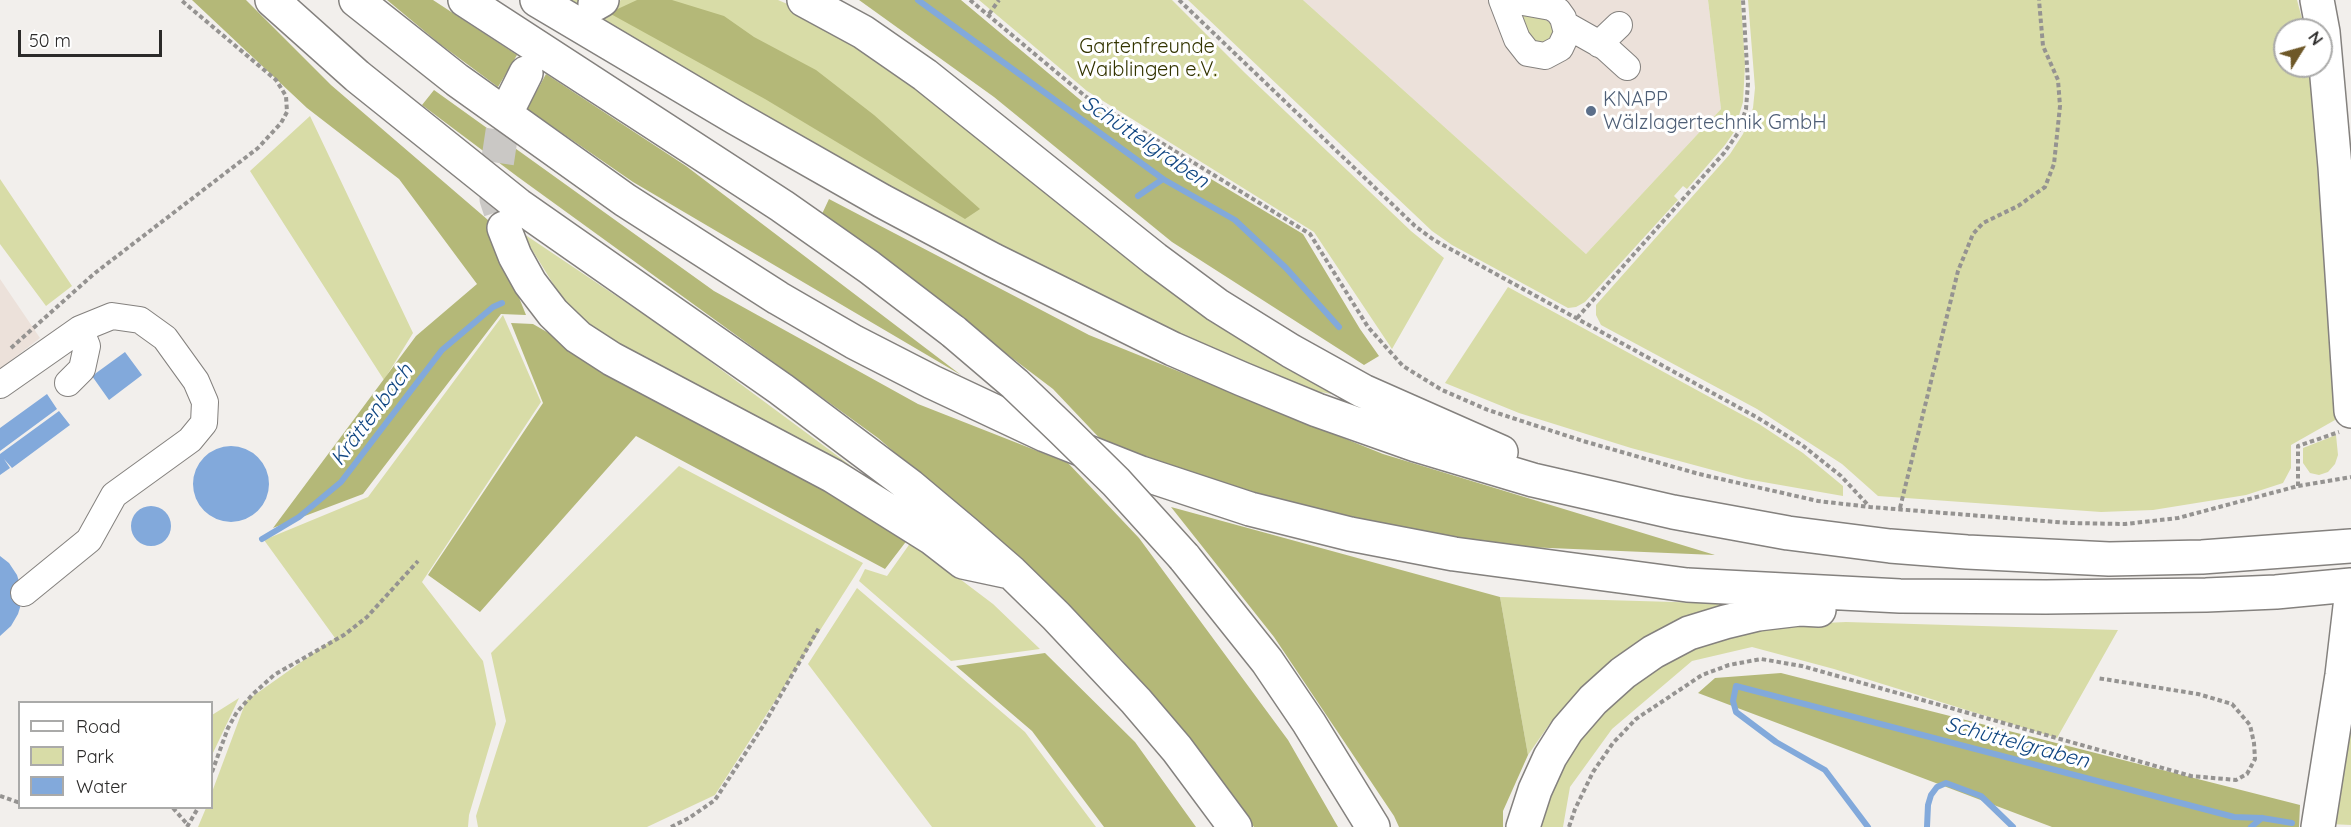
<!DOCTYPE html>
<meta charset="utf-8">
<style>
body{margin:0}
#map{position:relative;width:2351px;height:827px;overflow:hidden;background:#f2efec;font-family:Quicksand,sans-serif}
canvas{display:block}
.legend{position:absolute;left:18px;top:701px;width:195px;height:108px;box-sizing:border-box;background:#fff;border:2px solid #aaaaa9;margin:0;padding:8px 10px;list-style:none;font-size:18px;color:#2b2a29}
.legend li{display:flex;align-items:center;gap:12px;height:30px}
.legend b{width:30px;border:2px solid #aaaaa9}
.north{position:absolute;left:2273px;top:18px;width:60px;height:60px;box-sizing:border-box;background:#fff;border:2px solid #aaaaa9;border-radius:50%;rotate:53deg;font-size:16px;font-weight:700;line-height:24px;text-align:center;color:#2b2a29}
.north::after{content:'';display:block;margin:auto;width:21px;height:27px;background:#6e5828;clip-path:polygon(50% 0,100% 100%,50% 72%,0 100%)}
.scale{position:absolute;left:18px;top:30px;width:144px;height:27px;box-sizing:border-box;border:3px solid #2b2a29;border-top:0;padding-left:8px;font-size:18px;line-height:21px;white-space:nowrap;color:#2b2a29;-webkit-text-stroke:4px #fff;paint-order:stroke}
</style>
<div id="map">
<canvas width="2351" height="827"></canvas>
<ul class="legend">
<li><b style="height:8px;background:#fff"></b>Road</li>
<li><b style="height:16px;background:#d8dca7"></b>Park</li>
<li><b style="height:16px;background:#82a9db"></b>Water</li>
</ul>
<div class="north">N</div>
<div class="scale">50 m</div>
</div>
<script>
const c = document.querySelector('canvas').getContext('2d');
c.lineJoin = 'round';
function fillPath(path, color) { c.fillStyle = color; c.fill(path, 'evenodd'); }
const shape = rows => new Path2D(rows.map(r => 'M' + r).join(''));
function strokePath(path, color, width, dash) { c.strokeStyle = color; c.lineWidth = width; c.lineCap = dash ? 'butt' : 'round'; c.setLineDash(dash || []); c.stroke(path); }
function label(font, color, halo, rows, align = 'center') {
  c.font = font + ' Quicksand,sans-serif'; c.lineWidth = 6; c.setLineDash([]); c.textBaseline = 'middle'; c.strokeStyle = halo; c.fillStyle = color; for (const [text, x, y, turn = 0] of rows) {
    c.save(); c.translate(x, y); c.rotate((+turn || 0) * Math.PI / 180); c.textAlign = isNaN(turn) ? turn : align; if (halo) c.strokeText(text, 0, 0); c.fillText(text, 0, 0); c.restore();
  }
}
const built = shape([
 [1303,0,1708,0,1721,109,1586,254],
 [0,279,40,338,0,369]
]);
const green = shape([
 [564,0,582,0,602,11,621,0,778,0,818,17,1360,399,1309,390,1276,379,1090,295,893,189],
 [979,0,1172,0,1245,73,1411,231,1444,258,1392,349,1314,232,1087,91],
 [1188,0,1303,0,1586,254,1721,109,1708,0,1741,0,1745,65,1743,102,1734,132,1725,145,1687,189,1683,186,1674,196,1678,200,1585,302,1576,307,1568,308,1452,245,1432,231],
 [1748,0,2297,0,2305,30,2285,30,2285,66,2310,66,2335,420,2291,445,2291,468,2283,483,2246,495,2153,510,2101,512,1878,496,1842,464,1757,409,1601,325,1596,315,1596,305,1730,154,1743,134,1753,108,1755,88],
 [1534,13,1552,24,1554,32,1546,42,1537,44,1530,39,1521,16,1523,14],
 [310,116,413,333,384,380,250,171],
 [0,179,72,286,46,306,0,244],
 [521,232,673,334,924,520,575,319],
 [1508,287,1759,424,1803,453,1843,486,1843,496,1746,479,1631,448,1519,413,1445,383],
 [503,315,541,402,422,582,483,661,496,724,469,815,468,827,198,827,206,808,212,808,212,792,246,701,335,638,264,540,368,497],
 [2336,435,2338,455,2335,464,2328,472,2319,475,2310,473,2303,463,2303,448],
 [679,466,863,563,715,795,647,827,478,827,476,816,506,721,491,653],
 [911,542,993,604,1040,649,951,661,859,581,865,569,887,576],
 [857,588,1025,732,1096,827,932,827,808,664],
 [1500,597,1744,604,1649,638,1594,677,1551,722,1528,755],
 [2351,613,2351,825,2329,824],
 [1846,622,2118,630,2057,738,1834,669,1752,647,1692,661,1612,729,1570,787,1563,827,1537,827,1549,781,1600,709,1681,650,1758,626],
 [239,698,212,755,212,715]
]);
const forest = shape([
 [192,0,246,0,331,85,488,220,526,315,501,314,363,494,273,528,416,336,477,284,399,179,307,108],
 [387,0,433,0,517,55,498,87,440,44],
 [637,0,672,0,724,16,754,37,816,70,874,115,980,209,965,219,765,99,609,13],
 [859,0,961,0,1084,103,1303,234,1360,329,1379,356,1364,365,1172,242,994,97],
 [546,74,686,166,961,375,633,182,527,109],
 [434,90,714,291,918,404,1068,463,1139,538,1288,740,1338,827,1254,827,1122,660,1051,588,878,438,518,177,422,105],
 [829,199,1089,335,1383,454,1715,555,1479,545,1267,499,1107,446,1053,389,822,214],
 [511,323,533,324,908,539,885,569,636,436,480,612,428,575,543,403],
 [1171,507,1500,597,1528,755,1503,811,1503,827,1399,827,1394,816,1274,637],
 [1045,653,1135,742,1196,827,1104,827,1032,731,956,666],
 [1781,673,2300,805,2299,827,2052,827,1698,693,1715,678]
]);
const water = shape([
 [125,352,142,375,109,400,92,376],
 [47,394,57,409,0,451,0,428],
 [59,411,70,425,12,468,4,459,10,468,0,475,0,454],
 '193 484a38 38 0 1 1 76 0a38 38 0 1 1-76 0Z',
 '131 526a20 20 0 1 1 40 0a20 20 0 1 1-40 0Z',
 [0,556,9,563,17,575,21,588,22,601,18,614,11,626,0,636]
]);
const stream = shape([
 [918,0,1163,179,1235,220,1286,268,1339,327],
 [1138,196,1163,179],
 [262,539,299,517,341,482,442,350,493,307,502,303],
 [1868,827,1825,770,1776,742,1736,712,1733,701,1736,686,2234,817,2262,818,2292,823],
 [1927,827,1928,805,1931,795,1937,787,1946,783,1981,796,2013,827],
 [2251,827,2262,818]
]);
const highwayTunnel = shape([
 [500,211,496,199,496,172,503,125,512,101]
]);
const path = shape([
 [970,0,1085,96,1310,234,1368,327,1403,366,1442,390,1488,410,1583,441,1699,474,1818,501,1870,507,2069,523,2125,524,2178,518,2298,486,2351,477],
 [1179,0,1415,226,1434,240,1758,418,1802,445,1841,476,1869,506],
 [989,14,999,0],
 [1577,318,1724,153,1738,133,1746,109,1748,83,1743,0],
 [11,348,95,273,258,148,281,123,287,112,286,96,276,80,181,0],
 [2298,486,2298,446,2339,432],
 [1900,508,1958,271,1973,234,1983,223,2018,206,2045,187,2054,164,2060,106,2058,80,2043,46,2039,0],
 [212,772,228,728,237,712,253,694,274,675,344,635,367,617,418,561],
 [0,796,20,803],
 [173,808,187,824],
 [187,827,198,808],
 [671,827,689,818,715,800,763,726,820,626],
 [1569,827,1575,809,1593,772,1613,743,1636,719,1702,675,1729,665,1761,659,1802,666,2191,776,2236,780,2247,774,2255,759,2254,743,2250,725,2232,704,2198,694,2097,678]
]);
const minor = shape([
 [1502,0,1517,39,1528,53,1545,56,1560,48,1567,33,1563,18,1558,11,1551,7,1512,0],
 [1566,25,1605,47,1627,67],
 [1599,44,1619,25],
 [68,383,82,369,87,346,80,329],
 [0,385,80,329,112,316,140,320,165,338,196,381,205,402,204,423,190,440,114,495,89,540,24,593]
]);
const major = shape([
 [2317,0,2323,32,2335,167,2351,411],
 [2318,827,2342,675,2351,598]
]);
const highway = shape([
 [272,0,357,76,518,205,781,389,910,486,966,533,1011,572,1056,616,1136,701,1177,749,1235,827],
 [356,0,457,80,625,200,778,298,854,342,932,382,1045,435,1141,473,1250,509,1350,534,1454,554,1687,585,1900,596,2046,597,2206,595,2276,592,2351,585],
 [465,0,782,206,869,267,954,332],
 [537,0,736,118,882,201,993,260,1173,349,1242,379,1317,410,1416,445,1533,480,1673,512,1788,533,1890,546,1967,552,2109,559,2202,557,2351,546],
 [804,0,863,32,925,75,1155,259,1217,305,1291,351,1363,391,1501,452],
 [595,4,602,0],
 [512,101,526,73],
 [504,228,515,256,530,283,553,313,578,337,612,359,833,476,932,538,963,562,1010,572],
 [1184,557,1267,661,1309,723,1373,827],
 [1523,827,1535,790,1550,757,1567,730,1593,700,1623,673,1653,652,1689,633,1725,622,1758,614,1800,609,1819,610]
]);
const highwayBridge = shape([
 [954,332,1015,384,1062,429,1116,482,1184,557]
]);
const markers = [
 [1591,111,6,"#5c6f8a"]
];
const parkNames = [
 ["Gartenfreunde",1147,47],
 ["Waiblingen e.V.",1147,70]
];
const serviceNames = [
 ["KNAPP",1603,100],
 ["Wälzlagertechnik GmbH",1603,123]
];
const waterNames = [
 ["Schüttelgraben",1145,142,34],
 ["Krättenbach",372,415,-53],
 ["Schüttelgraben",2017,743,15]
];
fillPath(built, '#ece1da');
fillPath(green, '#d8dca7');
fillPath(forest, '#b4b878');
fillPath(water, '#82a9db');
strokePath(stream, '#82a9db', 6);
strokePath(highwayTunnel, '#cac8c5', 33, [33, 16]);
strokePath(minor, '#84817e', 28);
strokePath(major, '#84817e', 36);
strokePath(highway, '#84817e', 36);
strokePath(path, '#959391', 4, [4.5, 3]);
strokePath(minor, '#fff', 26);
strokePath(major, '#fff', 33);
strokePath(highway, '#fff', 33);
strokePath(highwayBridge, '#84817e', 36, []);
strokePath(highwayBridge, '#fff', 33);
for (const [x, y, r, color] of markers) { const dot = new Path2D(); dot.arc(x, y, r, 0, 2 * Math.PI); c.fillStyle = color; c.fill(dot); strokePath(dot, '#fff', 2); }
label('20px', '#333400', '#fff', parkNames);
label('20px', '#4e5e75', '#fff', serviceNames, 'left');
label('italic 21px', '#104682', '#fff', waterNames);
</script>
